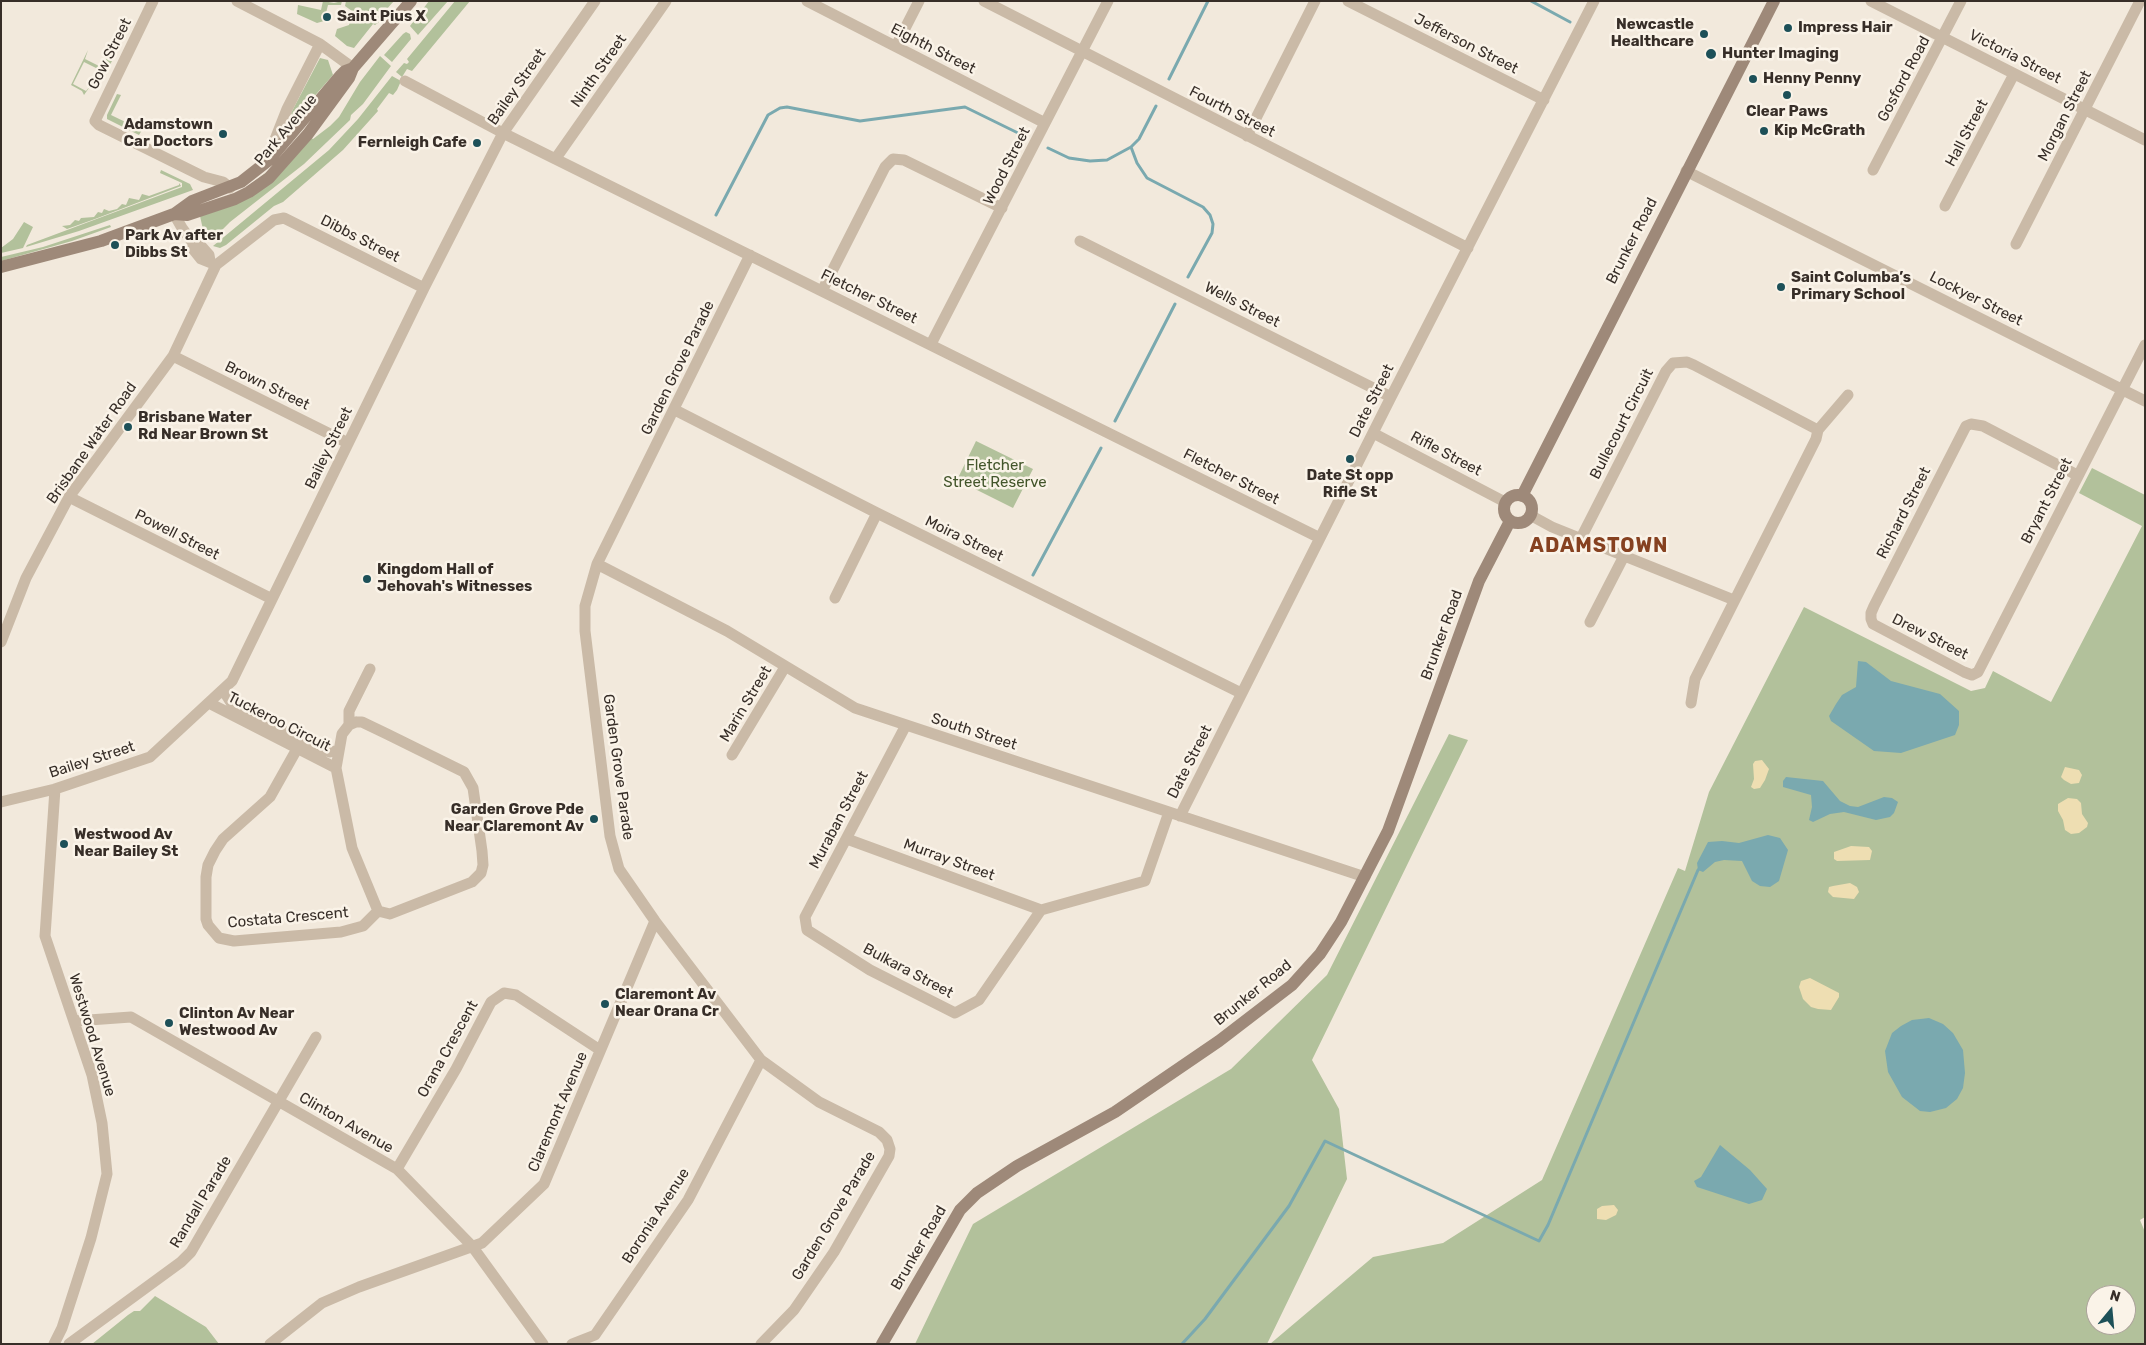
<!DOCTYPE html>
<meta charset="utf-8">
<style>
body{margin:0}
#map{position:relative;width:2146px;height:1345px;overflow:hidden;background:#f2e9dc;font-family:Rubik,sans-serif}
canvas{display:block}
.frame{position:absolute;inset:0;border:2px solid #372e28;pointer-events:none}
.north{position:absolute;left:2086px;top:1285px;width:50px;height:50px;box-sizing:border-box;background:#faf3e8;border:1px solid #aca49b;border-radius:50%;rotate:17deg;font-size:14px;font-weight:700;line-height:20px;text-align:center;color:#372e28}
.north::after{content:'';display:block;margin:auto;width:18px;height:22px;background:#1d5058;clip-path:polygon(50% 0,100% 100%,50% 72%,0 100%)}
</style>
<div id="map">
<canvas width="2146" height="1345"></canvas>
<div class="frame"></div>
<div class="north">N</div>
</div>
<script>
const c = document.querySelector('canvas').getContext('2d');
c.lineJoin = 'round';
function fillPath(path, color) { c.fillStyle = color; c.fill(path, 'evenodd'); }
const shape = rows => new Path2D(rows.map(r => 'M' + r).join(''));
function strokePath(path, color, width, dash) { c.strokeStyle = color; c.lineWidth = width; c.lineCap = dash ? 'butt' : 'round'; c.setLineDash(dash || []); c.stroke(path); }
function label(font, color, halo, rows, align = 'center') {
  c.font = font + ' Rubik,sans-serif'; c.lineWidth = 5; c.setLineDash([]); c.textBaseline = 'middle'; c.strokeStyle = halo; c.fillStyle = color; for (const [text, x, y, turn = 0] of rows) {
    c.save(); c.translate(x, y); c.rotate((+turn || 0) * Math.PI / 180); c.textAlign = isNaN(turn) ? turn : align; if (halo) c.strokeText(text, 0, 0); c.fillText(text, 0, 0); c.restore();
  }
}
const green = shape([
 [323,1,334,3,342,1,341,5,328,5,324,21,317,23,297,14,298,5,321,10],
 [346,1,394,1,385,11,350,19,352,11,345,6],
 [429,1,448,1,418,35,410,26],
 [455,1,470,1,412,71,407,69,402,77,396,72,404,63,407,64,409,62,407,59],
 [390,10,391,11,385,18,375,25,373,24,354,48,347,46,335,36,337,29,349,25,350,21,387,13],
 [406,32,410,34,411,39,392,62,384,55,403,34],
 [88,50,85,59,101,67,106,59,112,61,102,79,97,77,100,70,84,62,73,84,86,91,91,85,84,95,82,91,71,85],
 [380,56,391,66,363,104,351,115,350,120,304,164,230,222,218,234,221,233,212,241,208,240,204,234,200,216,216,211,311,138,313,139,330,126,339,117,360,82],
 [320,58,328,60,333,75,297,116,293,117,291,113],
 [392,76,401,81,397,90,393,95,389,93,377,109,378,111,343,150,283,202,274,206,226,245,220,248,213,246,329,150,358,119],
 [117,94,121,95,111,115,142,130,139,135,107,119,107,115],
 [161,170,190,184,193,190,79,231,26,247,27,245,182,187,182,183,160,173],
 [179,183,181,186,95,219,67,229,62,226,70,225,75,220,79,221,81,218,94,217,98,212,102,213,104,209,109,211,117,209,122,204,126,205,129,198,139,200,142,194,149,196,179,185],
 [24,222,33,227,23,248,1,253,1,248,13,239],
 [110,225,111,227,72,241,1,261,1,257,43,247],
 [976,441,1033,469,1013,508,957,480],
 [2092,468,2145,495,2145,1217,2140,1220,2145,1232,2145,1344,1270,1344,1373,1257,1443,1243,1542,1180,1678,868,1685,871,1709,792,1804,607,1971,691,1985,688,1993,671,2051,702,2142,526,2079,493],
 [2096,1295,2126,1295,2126,1325,2096,1325],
 [1449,734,1468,740,1312,1060,1339,1109,1347,1179,1267,1344,915,1344,973,1224,1231,1069,1327,975],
 [155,1296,206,1327,219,1344,92,1344,128,1315,134,1311,140,1311]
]);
const sand = shape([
 [1762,760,1769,769,1765,780,1760,788,1754,789,1751,787,1754,779,1753,764,1755,761],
 [2065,767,2079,770,2082,775,2079,783,2071,784,2064,780,2061,777],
 [2068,798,2077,799,2081,803,2082,814,2088,823,2087,827,2079,833,2071,834,2065,830,2063,820,2058,811,2058,804],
 [1851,846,1869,847,1872,851,1870,860,1837,861,1834,859,1834,852],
 [1850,883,1857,887,1859,892,1854,899,1833,897,1828,892,1829,887,1833,886],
 [1810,978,1839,993,1839,997,1831,1010,1818,1009,1811,1007,1803,999,1799,987,1801,981],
 [1614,1205,1618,1210,1616,1215,1606,1220,1597,1219,1597,1209,1602,1206]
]);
const water = shape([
 [1858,661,1866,662,1891,681,1940,694,1959,711,1959,725,1955,735,1901,753,1874,751,1831,721,1829,716,1836,704,1842,695,1856,687],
 [1786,777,1823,781,1840,801,1850,806,1858,807,1884,797,1892,798,1898,802,1894,813,1890,817,1876,820,1844,812,1830,814,1813,822,1809,820,1812,807,1811,795,1783,787,1783,781],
 [1768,835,1780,838,1788,850,1779,881,1770,887,1760,886,1752,881,1742,861,1724,860,1715,862,1703,872,1698,870,1697,863,1708,842,1722,841,1739,843],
 [1929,1018,1943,1024,1953,1033,1963,1050,1965,1073,1963,1088,1957,1099,1946,1108,1930,1112,1920,1111,1902,1097,1888,1072,1885,1051,1892,1033,1901,1026,1912,1020],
 [1720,1145,1750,1170,1767,1189,1762,1200,1749,1204,1697,1187,1694,1181,1701,1177]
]);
const stream = shape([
 [1531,1,1570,22],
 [1169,79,1208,1],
 [1131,147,1137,163,1147,178,1203,207,1210,215,1213,224,1212,233,1188,277],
 [1048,148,1069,158,1090,161,1107,160,1131,147,1139,139,1156,106],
 [716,215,768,115,780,108,787,107,860,121,965,107,1018,133],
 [1115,421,1175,304],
 [1033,575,1101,448],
 [1182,1344,1205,1319,1289,1206,1325,1141,1539,1241,1548,1225,1698,870,1701,867]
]);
const street = shape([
 [153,1,95,121,99,125,204,177,223,182,230,188],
 [237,1,320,44,353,68],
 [807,1,1045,123],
 [984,1,1468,248],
 [1348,1,1544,100],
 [1871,1,2145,140],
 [896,46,919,1],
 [405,81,503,133,1320,538],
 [1247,136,1315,1],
 [280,148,274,142,287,109,320,44],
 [556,158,666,1],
 [1873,170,1961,1],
 [1686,171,2145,401],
 [1945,206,2014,74],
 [174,214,182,228,193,243,201,246,209,255,210,261],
 [1080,241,1391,397],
 [193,243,193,249,201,259,216,265],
 [2016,244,2140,1],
 [750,255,597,564,585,606,585,631,610,836,619,869,655,921,761,1060,819,1102,879,1132,887,1140,890,1149,889,1156,834,1252,794,1310,761,1344],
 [822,291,885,167,893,159,904,160,1002,208],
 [931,344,1108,1],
 [173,356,348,443],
 [675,410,877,513,1241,693],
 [1818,430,1848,395],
 [1373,433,1505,502],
 [2077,475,1983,426,1971,424,1966,426,1874,606,1871,613,1871,619,1873,624,1964,672,1972,675,1978,672,2145,345],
 [69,497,272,599],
 [1530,515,1552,527,1734,600],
 [1581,538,1666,371,1673,363,1687,362,1694,365,1818,430,1816,439,1695,679,1691,703],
 [597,564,727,631,855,708,1365,877],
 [835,598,877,513],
 [1590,622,1624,556],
 [1,642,26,578,69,497,173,356,216,265,274,220,284,218,424,288],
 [223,690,232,704,238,708,318,748,330,752,339,750],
 [209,703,336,768],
 [356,722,362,722,387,734,464,772,473,788,482,851,483,865,481,873,472,882,390,914,378,911,352,848,336,768,342,734,349,725,356,722],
 [349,725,349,711,370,669],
 [906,725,805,917,807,930,870,970,955,1013,979,1000,1041,910,1145,881,1169,812],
 [302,740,270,797,223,839,215,851,208,865,206,877,206,919,208,925,219,938,234,941,341,932,363,926,378,911],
 [732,755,785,667],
 [1,802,55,789,150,757,232,681,424,288,503,133,595,1],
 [1180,816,1391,397,1594,1],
 [847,839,1041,910],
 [75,1021,131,1017,397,1169,472,1246,543,1344],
 [397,1169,456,1069,491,1002,504,993,516,995,600,1050],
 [54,1344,62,1328,91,1238,107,1174,102,1123,92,1075,45,936,55,789],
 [69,1344,181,1262,191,1252,316,1037],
 [270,1344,322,1303,359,1287,482,1243,544,1184,655,921],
 [572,1344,595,1335,688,1200,761,1060]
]);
const secondary = shape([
 [174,214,187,215,235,199,249,192,269,178,308,134,349,78,353,68,411,1],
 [1,267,101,241,174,214,192,201,241,182,269,160,341,75,345,71,353,68],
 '1504 509a14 14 0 1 1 28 0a14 14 0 1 1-28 0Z',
 [1522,496,1774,1],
 [882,1344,960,1210,977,1193,1017,1166,1115,1112,1219,1041,1292,985,1320,954,1341,922,1388,831,1479,581,1510,521]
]);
const markers = [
 [327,17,5,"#1d5058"],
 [1788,28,5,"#1d5058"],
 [1704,34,5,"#1d5058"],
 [1711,54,6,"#1d5058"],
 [1753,79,5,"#1d5058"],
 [1787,95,5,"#1d5058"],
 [1764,131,5,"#1d5058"],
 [223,134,5,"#1d5058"],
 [477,143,5,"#1d5058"],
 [115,245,5,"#1d5058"],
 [1781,287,5,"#1d5058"],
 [128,427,5,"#1d5058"],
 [1350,459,5,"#1d5058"],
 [367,579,5,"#1d5058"],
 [594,819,5,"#1d5058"],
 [64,844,5,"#1d5058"],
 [605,1004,5,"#1d5058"],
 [169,1023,5,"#1d5058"]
];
const poiNames = [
 ["Saint Pius X",337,17],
 ["Newcastle",1694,25,"right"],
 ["Healthcare",1694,42,"right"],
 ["Impress Hair",1798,28],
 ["Hunter Imaging",1722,54],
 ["Henny Penny",1763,79],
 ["Clear Paws",1787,112,"center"],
 ["Adamstown",213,125,"right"],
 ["Car Doctors",213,142,"right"],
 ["Kip McGrath",1774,131],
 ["Fernleigh Cafe",467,143,"right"],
 ["Park Av after",125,236],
 ["Dibbs St",125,253],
 ["Saint Columba’s",1791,278],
 ["Primary School",1791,295],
 ["Brisbane Water",138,418],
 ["Rd Near Brown St",138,435],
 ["Date St opp",1350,476,"center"],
 ["Rifle St",1350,493,"center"],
 ["Kingdom Hall of",377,570],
 ["Jehovah's Witnesses",377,587],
 ["Garden Grove Pde",584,810,"right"],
 ["Near Claremont Av",584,827,"right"],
 ["Westwood Av",74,835],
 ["Near Bailey St",74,852],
 ["Claremont Av",615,995],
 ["Near Orana Cr",615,1012],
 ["Clinton Av Near",179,1014],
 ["Westwood Av",179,1031]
];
const streetNames = [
 ["Jefferson Street",1466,44,27],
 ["Eighth Street",933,49,27],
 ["Gow Street",110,54,-63],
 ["Victoria Street",2015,57,27],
 ["Ninth Street",599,71,-55],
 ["Gosford Road",1904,79,-62],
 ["Bailey Street",517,87,-55],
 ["Fourth Street",1232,112,27],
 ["Morgan Street",2065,116,-63],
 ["Park Avenue",286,130,-50],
 ["Hall Street",1967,133,-62],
 ["Wood Street",1007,166,-63],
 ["Dibbs Street",360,239,27],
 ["Brunker Road",1632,241,-63],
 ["Fletcher Street",869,297,26],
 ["Lockyer Street",1976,299,27],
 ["Wells Street",1242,305,27],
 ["Garden Grove Parade",678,368,-64],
 ["Brown Street",267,386,26],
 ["Date Street",1372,401,-63],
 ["Bullecourt Circuit",1622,424,-63],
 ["Brisbane Water Road",92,443,-55],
 ["Bailey Street",329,448,-64],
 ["Rifle Street",1446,454,28],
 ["Fletcher Street",1231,477,27],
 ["Bryant Street",2047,501,-63],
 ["Richard Street",1904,513,-63],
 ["Powell Street",177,535,27],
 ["Moira Street",964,539,26],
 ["Brunker Road",1442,635,-70],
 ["Drew Street",1930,637,27],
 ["Marin Street",746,704,-59],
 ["Tuckeroo Circuit",279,722,27],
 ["South Street",974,732,18],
 ["Bailey Street",92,760,-18],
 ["Date Street",1190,762,-63],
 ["Garden Grove Parade",618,767,82],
 ["Muraban Street",839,820,-62],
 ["Murray Street",949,860,20],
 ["Costata Crescent",288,918,-5],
 ["Bulkara Street",908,971,28],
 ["Brunker Road",1253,993,-39],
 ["Westwood Avenue",92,1035,73],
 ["Orana Crescent",448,1049,-61],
 ["Claremont Avenue",558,1112,-67],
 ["Clinton Avenue",346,1123,30],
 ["Randall Parade",201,1202,-59],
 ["Boronia Avenue",656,1216,-57],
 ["Garden Grove Parade",834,1216,-59],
 ["Brunker Road",919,1248,-60]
];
const parkNames = [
 ["Fletcher",995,466],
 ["Street Reserve",995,483]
];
const districtNames = [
 ["ADAMSTOWN",1599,546]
];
fillPath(green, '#b2c19b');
fillPath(sand, '#eedeb2');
fillPath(water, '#7aa9af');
strokePath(stream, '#7aa9af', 3);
strokePath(street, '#cabaa7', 11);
strokePath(secondary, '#9e8979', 12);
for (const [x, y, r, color] of markers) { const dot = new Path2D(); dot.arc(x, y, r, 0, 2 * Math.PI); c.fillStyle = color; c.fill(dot); strokePath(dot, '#faf3e8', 2); }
label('bold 15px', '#372e28', '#faf3e8', poiNames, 'left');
label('15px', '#372e28', '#faf3e8', streetNames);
label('15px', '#43552b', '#faf3e8', parkNames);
c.letterSpacing = '1px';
label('bold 20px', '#864120', '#faf3e8', districtNames);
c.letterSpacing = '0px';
</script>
